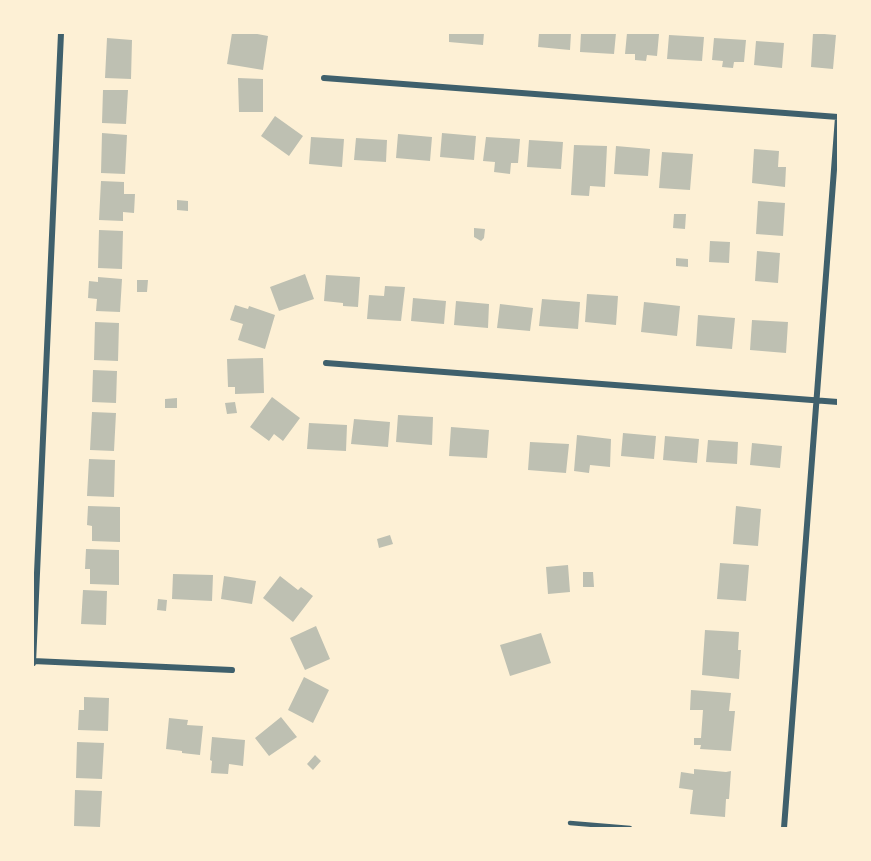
<!DOCTYPE html>
<style>
body{margin:0}
#map{position:relative;width:871px;height:861px;overflow:hidden;background:#fdf0d5;font-family:"Archivo Narrow",sans-serif}
canvas{display:block}
.frame{position:absolute;inset:0;border:34px solid #fdf0d5;pointer-events:none}
</style>
<div id="map">
<canvas width="871" height="861"></canvas>
<div class="frame"></div>
</div>
<script>
const c = document.querySelector('canvas').getContext('2d');
c.lineJoin = 'round';
function fillPath(path, color) { c.fillStyle = color; c.fill(path, 'evenodd'); }
const shape = rows => new Path2D(rows.map(r => 'M' + r).join(''));
function strokePath(path, color, width, dash) { c.strokeStyle = color; c.lineWidth = width; c.lineCap = dash ? 'butt' : 'round'; c.setLineDash(dash || []); c.stroke(path); }
const building = shape([
 [232,33,252,33,268,36,263,70,227,64],
 [449,33,484,33,483,45,449,42],
 [539,33,571,33,570,50,538,47],
 [581,33,616,33,614,54,580,52],
 [627,33,659,34,657,56,647,55,646,61,635,60,635,54,625,54],
 [813,33,836,35,833,69,811,67],
 [669,35,704,37,702,61,667,59],
 [107,38,132,40,131,79,105,78],
 [714,38,746,40,744,62,734,62,733,68,722,67,723,61,712,60],
 [756,41,784,43,782,68,754,65],
 [238,78,263,79,263,112,239,112],
 [103,90,128,90,126,124,102,123],
 [275,116,303,136,289,156,261,136],
 [102,133,127,135,125,174,101,173],
 [442,133,476,136,474,160,440,157],
 [398,134,432,137,430,161,396,158],
 [311,137,344,139,342,167,309,164],
 [486,137,520,139,518,163,511,163,510,174,494,172,495,162,483,161],
 [356,138,387,140,386,162,354,160],
 [529,140,563,142,561,169,527,167],
 [574,145,607,146,605,187,590,186,589,196,571,195],
 [616,146,650,149,648,176,614,174],
 [754,149,779,151,778,167,786,167,785,187,752,183],
 [662,152,693,154,690,190,659,188],
 [101,181,124,182,124,194,135,194,134,213,123,212,123,221,99,220],
 [177,200,188,201,188,211,177,210],
 [758,201,785,203,783,236,756,234],
 [674,214,686,214,685,229,673,228],
 [474,228,485,229,484,238,481,241,474,237],
 [99,230,123,231,122,269,98,268],
 [710,241,730,242,729,263,709,262],
 [757,251,780,253,778,283,755,281],
 [676,258,688,259,688,267,676,266],
 [305,274,314,299,279,311,270,287],
 [326,275,360,277,358,307,343,306,343,303,324,301],
 [98,277,122,279,120,312,96,311,97,299,88,298,89,281,98,282],
 [137,280,148,280,147,292,137,292],
 [385,286,405,287,401,321,367,319,369,295,384,296],
 [587,294,618,296,616,325,585,322],
 [413,298,446,301,444,324,411,321],
 [542,299,580,302,578,329,539,326],
 [456,301,489,304,488,328,454,325],
 [644,302,680,306,677,336,641,332],
 [500,304,533,308,530,331,497,328],
 [235,305,248,309,249,306,275,315,265,349,238,340,243,324,230,320],
 [698,315,735,318,732,349,696,346],
 [752,320,788,322,786,353,750,350],
 [95,322,119,323,118,361,94,360],
 [263,358,264,393,235,394,235,387,228,387,227,359],
 [93,370,117,371,116,403,92,402],
 [272,397,300,418,283,441,274,434,269,441,250,427],
 [177,398,177,408,165,408,165,399],
 [235,402,237,413,227,414,225,403],
 [92,412,116,413,114,451,90,450],
 [398,415,433,417,432,445,396,442],
 [354,419,390,422,388,447,351,444],
 [309,423,347,425,346,451,307,449],
 [451,427,489,430,487,458,449,456],
 [623,433,656,436,654,459,621,456],
 [577,435,611,439,610,467,590,465,589,473,574,471],
 [665,436,699,439,697,463,663,460],
 [708,440,738,442,737,464,706,462],
 [530,442,569,444,566,473,528,470],
 [752,443,782,446,780,468,750,465],
 [89,459,115,460,114,497,87,496],
 [88,506,120,507,120,542,92,541,92,526,87,525],
 [736,506,761,509,758,546,733,544],
 [390,535,393,544,379,548,377,539],
 [86,549,119,550,119,585,90,584,90,569,85,569],
 [720,563,749,565,746,601,717,599],
 [568,565,570,592,548,594,546,567],
 [583,572,593,572,594,587,583,587],
 [173,574,213,575,212,601,172,599],
 [224,576,256,581,252,604,221,599],
 [280,576,298,590,301,587,313,596,293,622,263,598],
 [83,590,107,591,106,625,81,624],
 [158,599,167,600,166,611,157,610],
 [316,626,330,659,305,670,290,638],
 [705,630,739,632,738,650,741,650,739,679,702,675],
 [541,633,551,663,510,676,500,645],
 [304,677,329,690,313,723,288,710],
 [691,690,731,693,729,711,735,711,731,751,700,749,701,745,694,745,694,738,701,738,703,710,690,710],
 [84,697,109,698,108,731,78,730,79,710,84,710],
 [281,717,297,737,269,756,255,738],
 [169,718,188,720,187,725,203,726,200,755,182,753,182,751,166,749],
 [212,737,245,740,243,766,229,764,228,774,211,773,212,761,210,760],
 [77,742,104,743,102,779,76,778],
 [315,755,321,761,313,770,307,764],
 [694,769,726,772,731,771,729,799,726,799,725,817,690,814,693,790,679,788,681,772,694,774],
 [75,790,102,791,100,827,74,826]
]);
const service = shape([
 [570,823,630,828]
]);
const minor = shape([
 [324,78,838,117],
 [326,363,838,402],
 [33,661,232,670],
 [33,663,61,33],
 [784,828,838,117]
]);
fillPath(building, '#bec0b2');
strokePath(service, '#3f606c', 4.5);
strokePath(minor, '#3f606c', 6);
</script>
